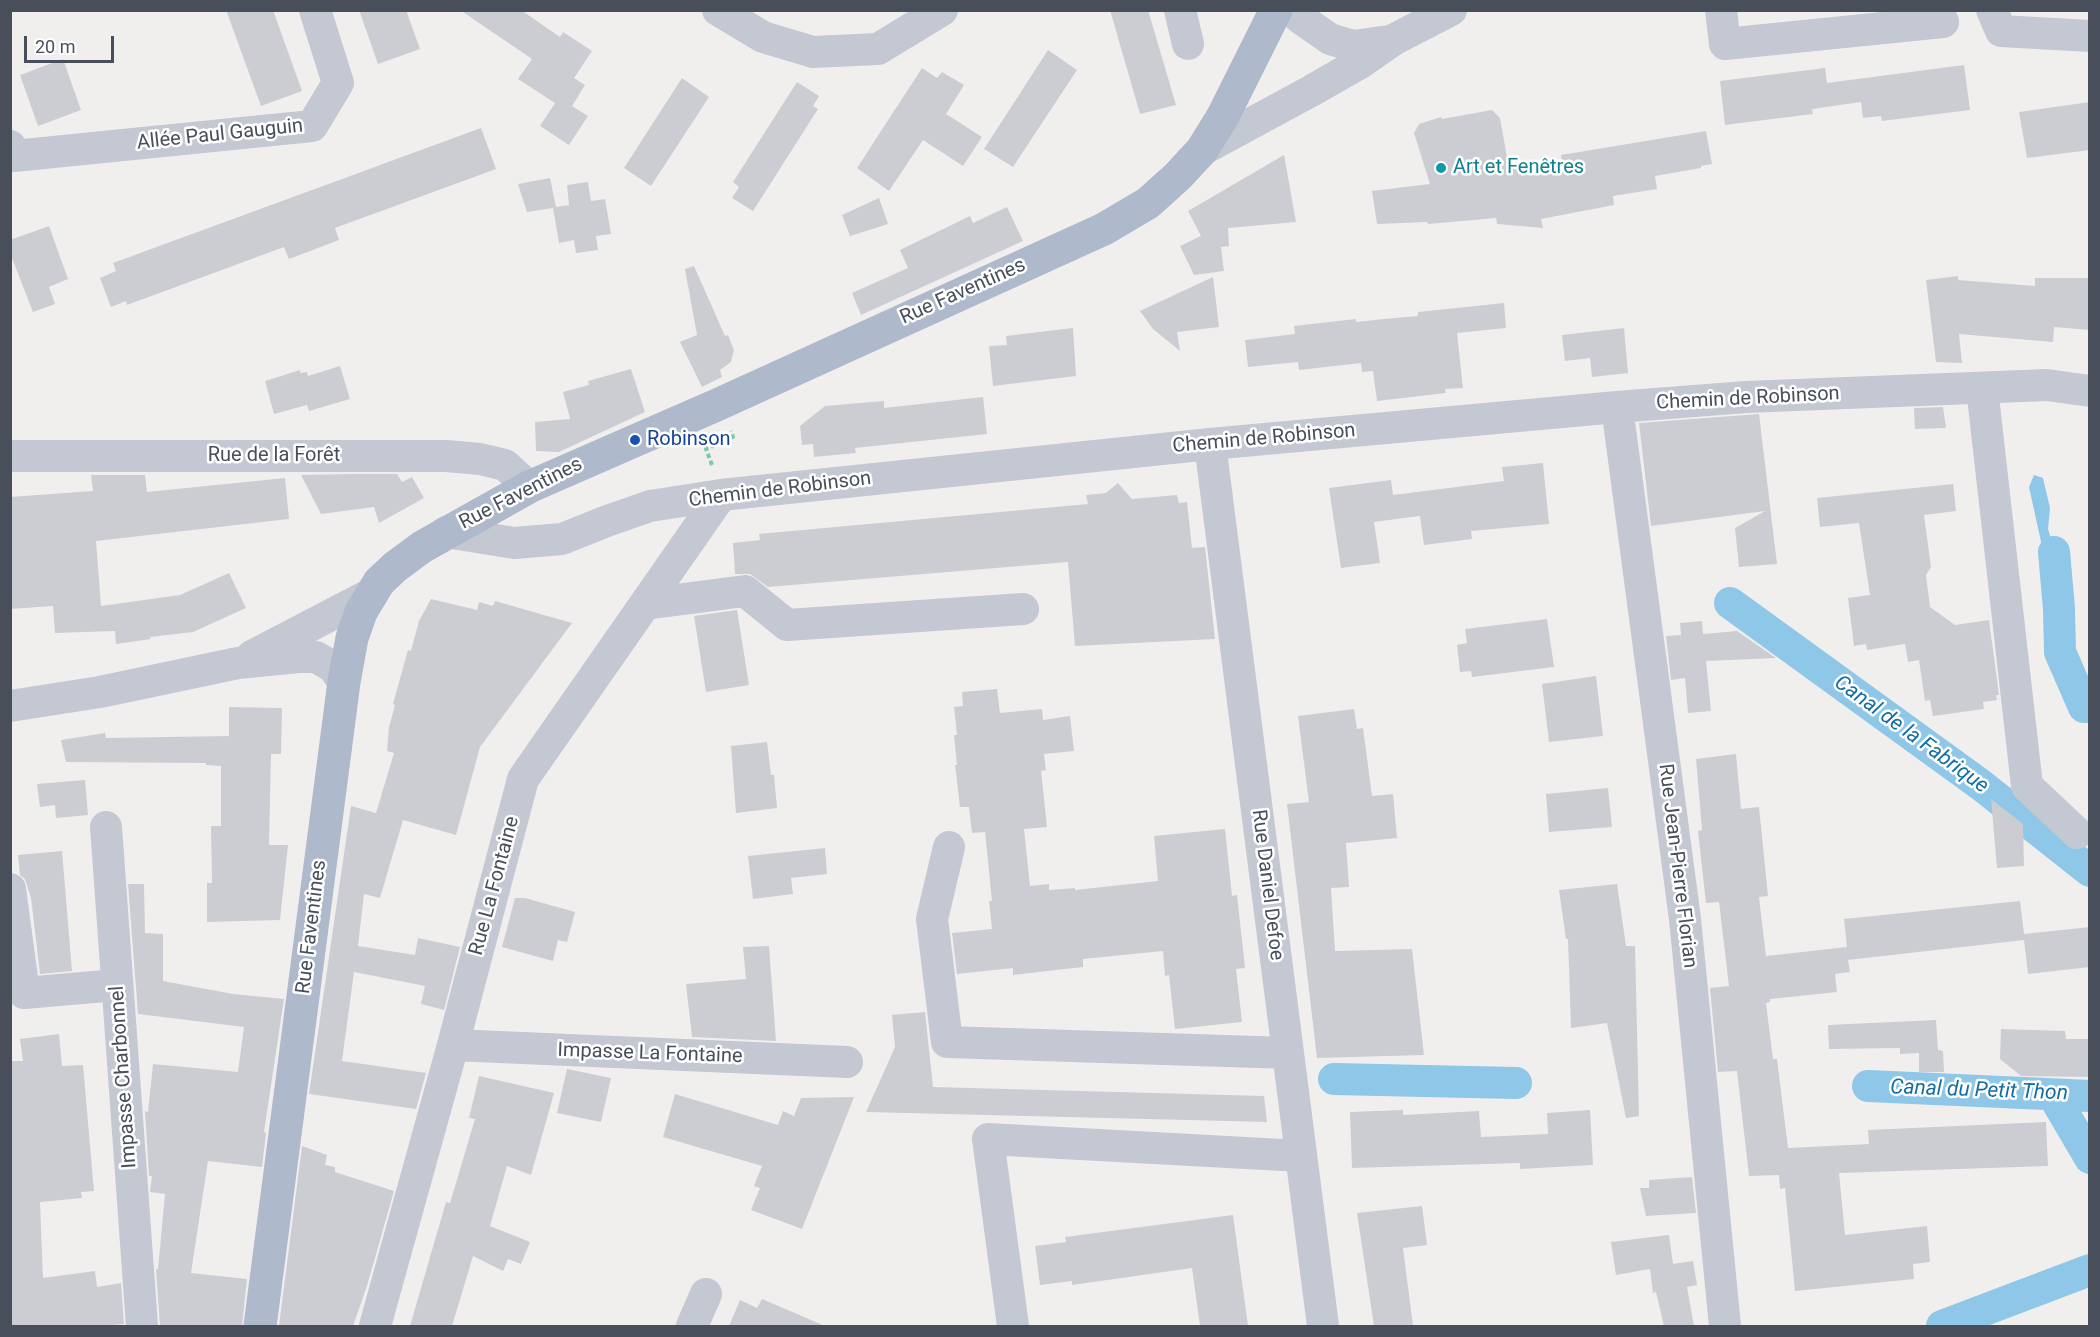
<!DOCTYPE html>
<meta charset="utf-8">
<style>
body{margin:0}
#map{position:relative;width:2100px;height:1337px;overflow:hidden;background:#f1efee;font-family:Roboto,sans-serif}
canvas{display:block}
.frame{position:absolute;inset:0;border:12px solid #484f5b;pointer-events:none}
.scale{position:absolute;left:24px;top:36px;width:90px;height:27px;box-sizing:border-box;border:3px solid #484f5b;border-top:0;padding-left:8px;font-size:18px;line-height:21px;white-space:nowrap;color:#484f5b;-webkit-text-stroke:4px #fff;paint-order:stroke}
</style>
<div id="map">
<canvas width="2100" height="1337"></canvas>
<div class="frame"></div>
<div class="scale">20 m</div>
</div>
<script>
const c = document.querySelector('canvas').getContext('2d');
c.lineJoin = 'round';
function fillPath(path, color) { c.fillStyle = color; c.fill(path, 'evenodd'); }
const shape = rows => new Path2D(rows.map(r => 'M' + r).join(''));
function strokePath(path, color, width, dash) { c.strokeStyle = color; c.lineWidth = width; c.lineCap = dash ? 'butt' : 'round'; c.setLineDash(dash || []); c.stroke(path); }
function label(font, color, halo, rows, align = 'center') {
  c.font = font + ' Roboto,sans-serif'; c.lineWidth = 5; c.setLineDash([]); c.textBaseline = 'middle'; c.strokeStyle = halo; c.fillStyle = color; for (const [text, x, y, turn = 0] of rows) {
    c.save(); c.translate(x, y); c.rotate((+turn || 0) * Math.PI / 180); c.textAlign = isNaN(turn) ? turn : align; if (halo) c.strokeText(text, 0, 0); c.fillText(text, 0, 0); c.restore();
  }
}
const water = shape([
 [2034,475,2043,478,2050,508,2048,529,2056,556,2042,546,2029,487]
]);
const canal = shape([
 [2054,552,2059,609,2060,652,2084,707,2090,707],
 [1730,603,1981,785,2090,871],
 [1334,1079,1516,1083],
 [1868,1086,2090,1096],
 [2053,1095,2090,1158],
 [1942,1326,2090,1270]
]);
const building = shape([
 [226,10,273,10,302,91,261,106],
 [359,10,406,10,420,49,378,64],
 [460,10,521,10,560,37,563,32,592,51,574,78,585,85,572,106,588,116,569,145,540,126,555,103,518,79,532,59],
 [1110,10,1148,10,1176,105,1140,114],
 [1048,50,1077,70,1013,167,984,149],
 [63,59,81,110,38,126,20,75],
 [1964,65,1970,110,1882,121,1881,116,1863,118,1861,102,1812,109,1813,114,1725,125,1720,81,1825,68,1827,83],
 [922,68,937,78,942,72,964,85,946,114,982,137,963,166,923,140,889,191,857,168],
 [682,78,709,97,651,186,624,168],
 [797,82,819,96,813,106,818,109,753,211,732,198,739,187,733,182],
 [2090,102,2090,150,2027,158,2019,112],
 [1492,110,1500,118,1509,169,1562,161,1561,155,1706,131,1712,164,1701,166,1701,168,1655,176,1657,189,1613,196,1614,205,1541,219,1543,228,1497,224,1496,218,1428,224,1427,222,1377,224,1372,191,1430,184,1414,133,1419,124,1441,117,1442,119],
 [481,128,496,169,335,228,339,240,289,259,284,247,127,305,126,301,111,307,100,278,116,271,113,263],
 [1284,155,1296,222,1228,228,1229,246,1221,247,1224,271,1194,275,1180,246,1201,236,1188,211],
 [550,178,556,207,569,205,567,185,588,182,591,201,605,199,611,234,596,236,598,250,576,253,574,240,559,243,553,208,527,212,518,184],
 [879,198,888,224,850,236,842,215],
 [1007,207,1023,241,861,315,852,293,908,268,900,250,970,216,973,223],
 [49,226,68,279,49,287,55,304,33,312,10,253,10,240],
 [694,266,725,336,728,335,734,350,731,362,720,370,722,377,702,387,680,342,697,335,685,269],
 [1958,276,1958,280,2035,286,2035,278,2090,278,2090,330,2054,327,2053,342,1959,334,1962,363,1936,362,1926,280],
 [1213,277,1219,327,1177,332,1180,351,1153,329,1140,311],
 [1504,303,1506,328,1457,333,1463,388,1445,389,1446,393,1377,401,1373,371,1362,372,1361,363,1299,370,1298,362,1248,367,1245,340,1295,334,1294,326,1356,319,1356,322,1384,319,1418,316,1418,312],
 [1073,328,1076,376,993,386,989,346,1007,345,1006,336],
 [1624,328,1628,373,1592,377,1590,358,1565,361,1562,335],
 [340,366,350,399,309,411,307,405,274,414,265,381,300,370,300,373,307,372,308,376],
 [631,369,645,412,559,452,536,451,535,422,570,419,563,392,589,385,588,381],
 [983,397,987,434,855,448,856,453,814,457,813,444,802,445,800,426,825,406,884,401,884,408],
 [1943,407,1946,428,1915,429,1914,408],
 [1759,414,1777,564,1739,567,1735,528,1765,511,1651,526,1639,423],
 [1543,463,1549,524,1471,531,1472,539,1424,545,1420,516,1374,522,1380,563,1341,568,1329,488,1391,480,1393,495,1504,481,1502,467],
 [353,474,397,474,402,482,412,477,424,498,379,523,374,507,321,514,301,475],
 [91,475,145,475,147,492,285,478,289,519,96,541,101,606,180,595,229,573,246,608,193,632,150,637,151,639,116,644,115,631,55,633,53,606,10,609,10,497,93,491],
 [1118,483,1132,499,1177,495,1179,503,1187,502,1192,548,1205,547,1215,639,1075,646,1068,562,768,587,750,574,735,574,733,543,760,540,759,534,1088,504,1086,495,1106,493],
 [1953,484,1956,511,1924,515,1931,567,1926,575,1930,607,1955,625,1989,620,1999,695,1996,695,1997,700,1983,702,1984,709,1933,716,1930,700,1925,701,1919,660,1908,662,1905,644,1867,650,1866,644,1854,646,1848,598,1870,595,1859,523,1820,527,1817,498],
 [431,599,477,610,479,602,493,606,495,601,572,623,480,747,456,835,403,820,380,898,364,894,358,946,415,955,418,938,460,947,444,1010,421,1004,425,986,354,972,342,1061,426,1073,416,1109,309,1094,351,806,376,813,394,753,387,751,389,727,395,705,393,704,408,650,411,651,419,621],
 [737,610,749,685,706,692,694,616],
 [1547,619,1554,667,1472,677,1471,671,1460,672,1457,645,1467,643,1465,629],
 [1702,621,1703,634,1737,631,1776,658,1706,661,1711,711,1688,713,1685,678,1671,680,1666,636,1681,635,1680,623],
 [1596,676,1603,736,1549,742,1542,684],
 [997,689,1000,713,1042,709,1043,720,1070,716,1074,751,1044,754,1046,770,1041,771,1047,827,1024,829,1030,886,1049,884,1049,890,1075,888,1075,890,1158,881,1154,836,1225,829,1232,896,1237,895,1245,968,1236,969,1242,1022,1175,1029,1169,975,1165,976,1163,951,1083,959,1083,967,1056,970,1013,975,1013,968,957,974,952,933,992,929,989,901,992,901,985,832,972,833,969,807,960,807,955,765,957,765,954,735,957,735,954,707,963,706,962,692],
 [229,707,282,708,281,754,271,754,269,845,288,845,280,920,207,922,207,883,212,883,211,826,221,826,221,766,206,765,206,763,66,762,61,740,105,733,106,738,229,736],
 [1354,709,1357,729,1363,728,1372,796,1393,794,1397,838,1346,843,1349,887,1331,888,1335,951,1412,949,1424,1055,1317,1058,1287,804,1309,802,1298,716],
 [767,742,771,775,774,775,777,808,736,813,731,746],
 [1736,754,1741,809,1759,807,1768,896,1759,897,1766,956,1847,947,1844,919,2020,901,2024,934,2090,927,2090,967,2028,974,2024,940,1848,960,1850,972,1835,974,1837,992,1770,999,1770,1002,1766,1003,1773,1059,1777,1059,1788,1148,1869,1144,1868,1130,2046,1122,2048,1166,1839,1173,1845,1235,1927,1226,1930,1262,1913,1264,1914,1279,1795,1291,1785,1188,1780,1189,1779,1175,1749,1176,1737,1071,1718,1072,1710,988,1729,986,1719,902,1706,903,1698,831,1702,830,1696,759],
 [85,780,88,815,56,818,55,805,40,807,37,784],
 [1608,788,1612,827,1549,832,1546,794],
 [1991,799,2023,824,2024,866,1997,868],
 [825,848,827,874,791,878,793,894,753,899,748,856],
 [62,851,72,971,40,974,31,898,25,879,20,875,18,855],
 [128,884,144,884,145,933,163,934,163,981,233,994,284,999,264,1132,266,1133,262,1167,208,1161,191,1273,247,1279,242,1326,160,1326,156,1269,158,1269,165,1194,150,1192,152,1176,149,1176,145,1111,148,1112,153,1064,238,1072,244,1027,138,1014],
 [1617,884,1626,946,1635,946,1639,1116,1626,1118,1607,1023,1571,1028,1568,939,1566,939,1559,890],
 [515,898,525,898,575,912,567,942,558,940,553,961,502,947],
 [769,946,776,1041,692,1037,686,984,746,979,743,947],
 [925,1012,933,1087,1264,1096,1267,1122,866,1112,895,1047,892,1015],
 [1936,1020,1938,1050,1943,1051,1944,1072,1919,1072,1919,1053,1900,1054,1900,1048,1829,1049,1828,1025],
 [2001,1029,2065,1031,2066,1039,2090,1039,2090,1077,2021,1076,2000,1059],
 [59,1034,62,1066,83,1065,94,1191,81,1192,82,1198,40,1202,43,1278,95,1271,97,1287,121,1283,124,1324,104,1326,10,1326,10,1061,23,1061,20,1039],
 [567,1069,611,1078,601,1122,557,1113],
 [479,1076,554,1093,531,1175,507,1166,490,1226,530,1242,521,1264,508,1259,503,1271,473,1256,452,1326,410,1326,446,1202,450,1203,475,1119,469,1118],
 [675,1094,778,1125,783,1111,794,1116,801,1098,854,1097,802,1229,751,1210,760,1188,754,1186,762,1166,663,1137],
 [1403,1110,1403,1115,1479,1111,1481,1137,1548,1134,1547,1113,1590,1110,1593,1165,1520,1169,1520,1163,1352,1168,1350,1112],
 [302,1146,327,1155,325,1165,335,1167,335,1172,394,1191,367,1286,353,1326,279,1326],
 [1692,1177,1696,1213,1646,1216,1640,1188,1649,1188,1649,1180],
 [1422,1206,1427,1245,1403,1248,1413,1326,1374,1326,1357,1213],
 [1233,1215,1248,1326,1200,1326,1192,1268,1072,1285,1072,1281,1040,1285,1035,1246,1066,1242,1065,1237],
 [1669,1235,1673,1264,1693,1261,1697,1285,1687,1287,1694,1326,1664,1326,1656,1292,1653,1293,1650,1269,1616,1275,1611,1242],
 [762,1299,825,1326,729,1326,740,1300,757,1308]
]);
const path = shape([
 [712,465,706,449,733,437,731,431]
]);
const minor = shape([
 [718,10,763,37,813,52,878,49,942,10],
 [1180,10,1188,44],
 [1292,10,1300,18,1330,39,1353,46,1389,41],
 [1721,10,1725,44,1943,22],
 [1992,10,2001,31,2090,36],
 [10,146,14,156,312,126,338,83,315,10],
 [1202,150,1311,91,1360,63,1393,40,1451,10],
 [1982,388,2027,786,2077,833],
 [1617,407,1685,919,1725,1326],
 [1210,444,1323,1326],
 [10,456,446,456,480,459,505,465,529,487],
 [446,532,514,543,562,539,607,521,650,506,721,495,1210,444,1617,407,1746,397,2047,385,2090,391],
 [645,604,745,591,787,625,1023,609],
 [252,656,373,593],
 [10,706,100,692,238,663,299,657,316,657,333,667,344,682],
 [106,827,142,1326],
 [949,847,932,919,947,1042,1288,1053],
 [10,889,24,993,117,985],
 [453,1045,847,1062],
 [375,1326,453,1045,523,779,721,495],
 [692,1326,706,1294],
 [1013,1326,988,1139,1301,1156]
]);
const major = shape([
 [260,1326,344,682,352,638,361,612,379,582,395,567,422,547,529,487,719,404,1104,229,1148,203,1178,176,1202,150,1223,116,1276,10]
]);
const markers = [
 [1441,168,6,"#0f9aa8"],
 [635,440,6,"#1a4fb4"]
];
const streetNames = [
 ["Allée Paul Gauguin",220,135,-6],
 ["Rue Faventines",963,292,-24],
 ["Chemin de Robinson",1748,399,-3],
 ["Chemin de Robinson",1264,439,-5],
 ["Rue de la Forêt",274,456],
 ["Chemin de Robinson",780,490,-7],
 ["Rue Faventines",521,494,-27],
 ["Rue Jean-Pierre Florian",1677,866,83],
 ["Rue Daniel Defoe",1267,885,83],
 ["Rue La Fontaine",495,886,-75],
 ["Rue Faventines",312,927,-83],
 ["Impasse La Fontaine",650,1054,2],
 ["Impasse Charbonnel",124,1077,-94]
];
const cultureNames = [
 ["Art et Fenêtres",1453,168]
];
const transitNames = [
 ["Robinson",647,440]
];
const waterNames = [
 ["Canal de la Fabrique",1911,735,36],
 ["Canal du Petit Thon",1979,1091,2]
];
fillPath(water, '#8ec7e7');
strokePath(canal, '#8ec7e7', 32);
fillPath(building, '#cccdd3');
strokePath(path, '#79c9ae', 4, [4.5, 3]);
strokePath(minor, '#c3c8d3', 32);
strokePath(major, '#afb9cc', 33);
for (const [x, y, r, color] of markers) { const dot = new Path2D(); dot.arc(x, y, r, 0, 2 * Math.PI); c.fillStyle = color; c.fill(dot); strokePath(dot, '#fff', 2); }
label('20px', '#484f5b', '#fff', streetNames);
label('20px', '#0d838f', '#fff', cultureNames, 'left');
label('20px', '#164399', '#fff', transitNames, 'left');
label('italic 21px', '#146ea2', '#fff', waterNames);
</script>
